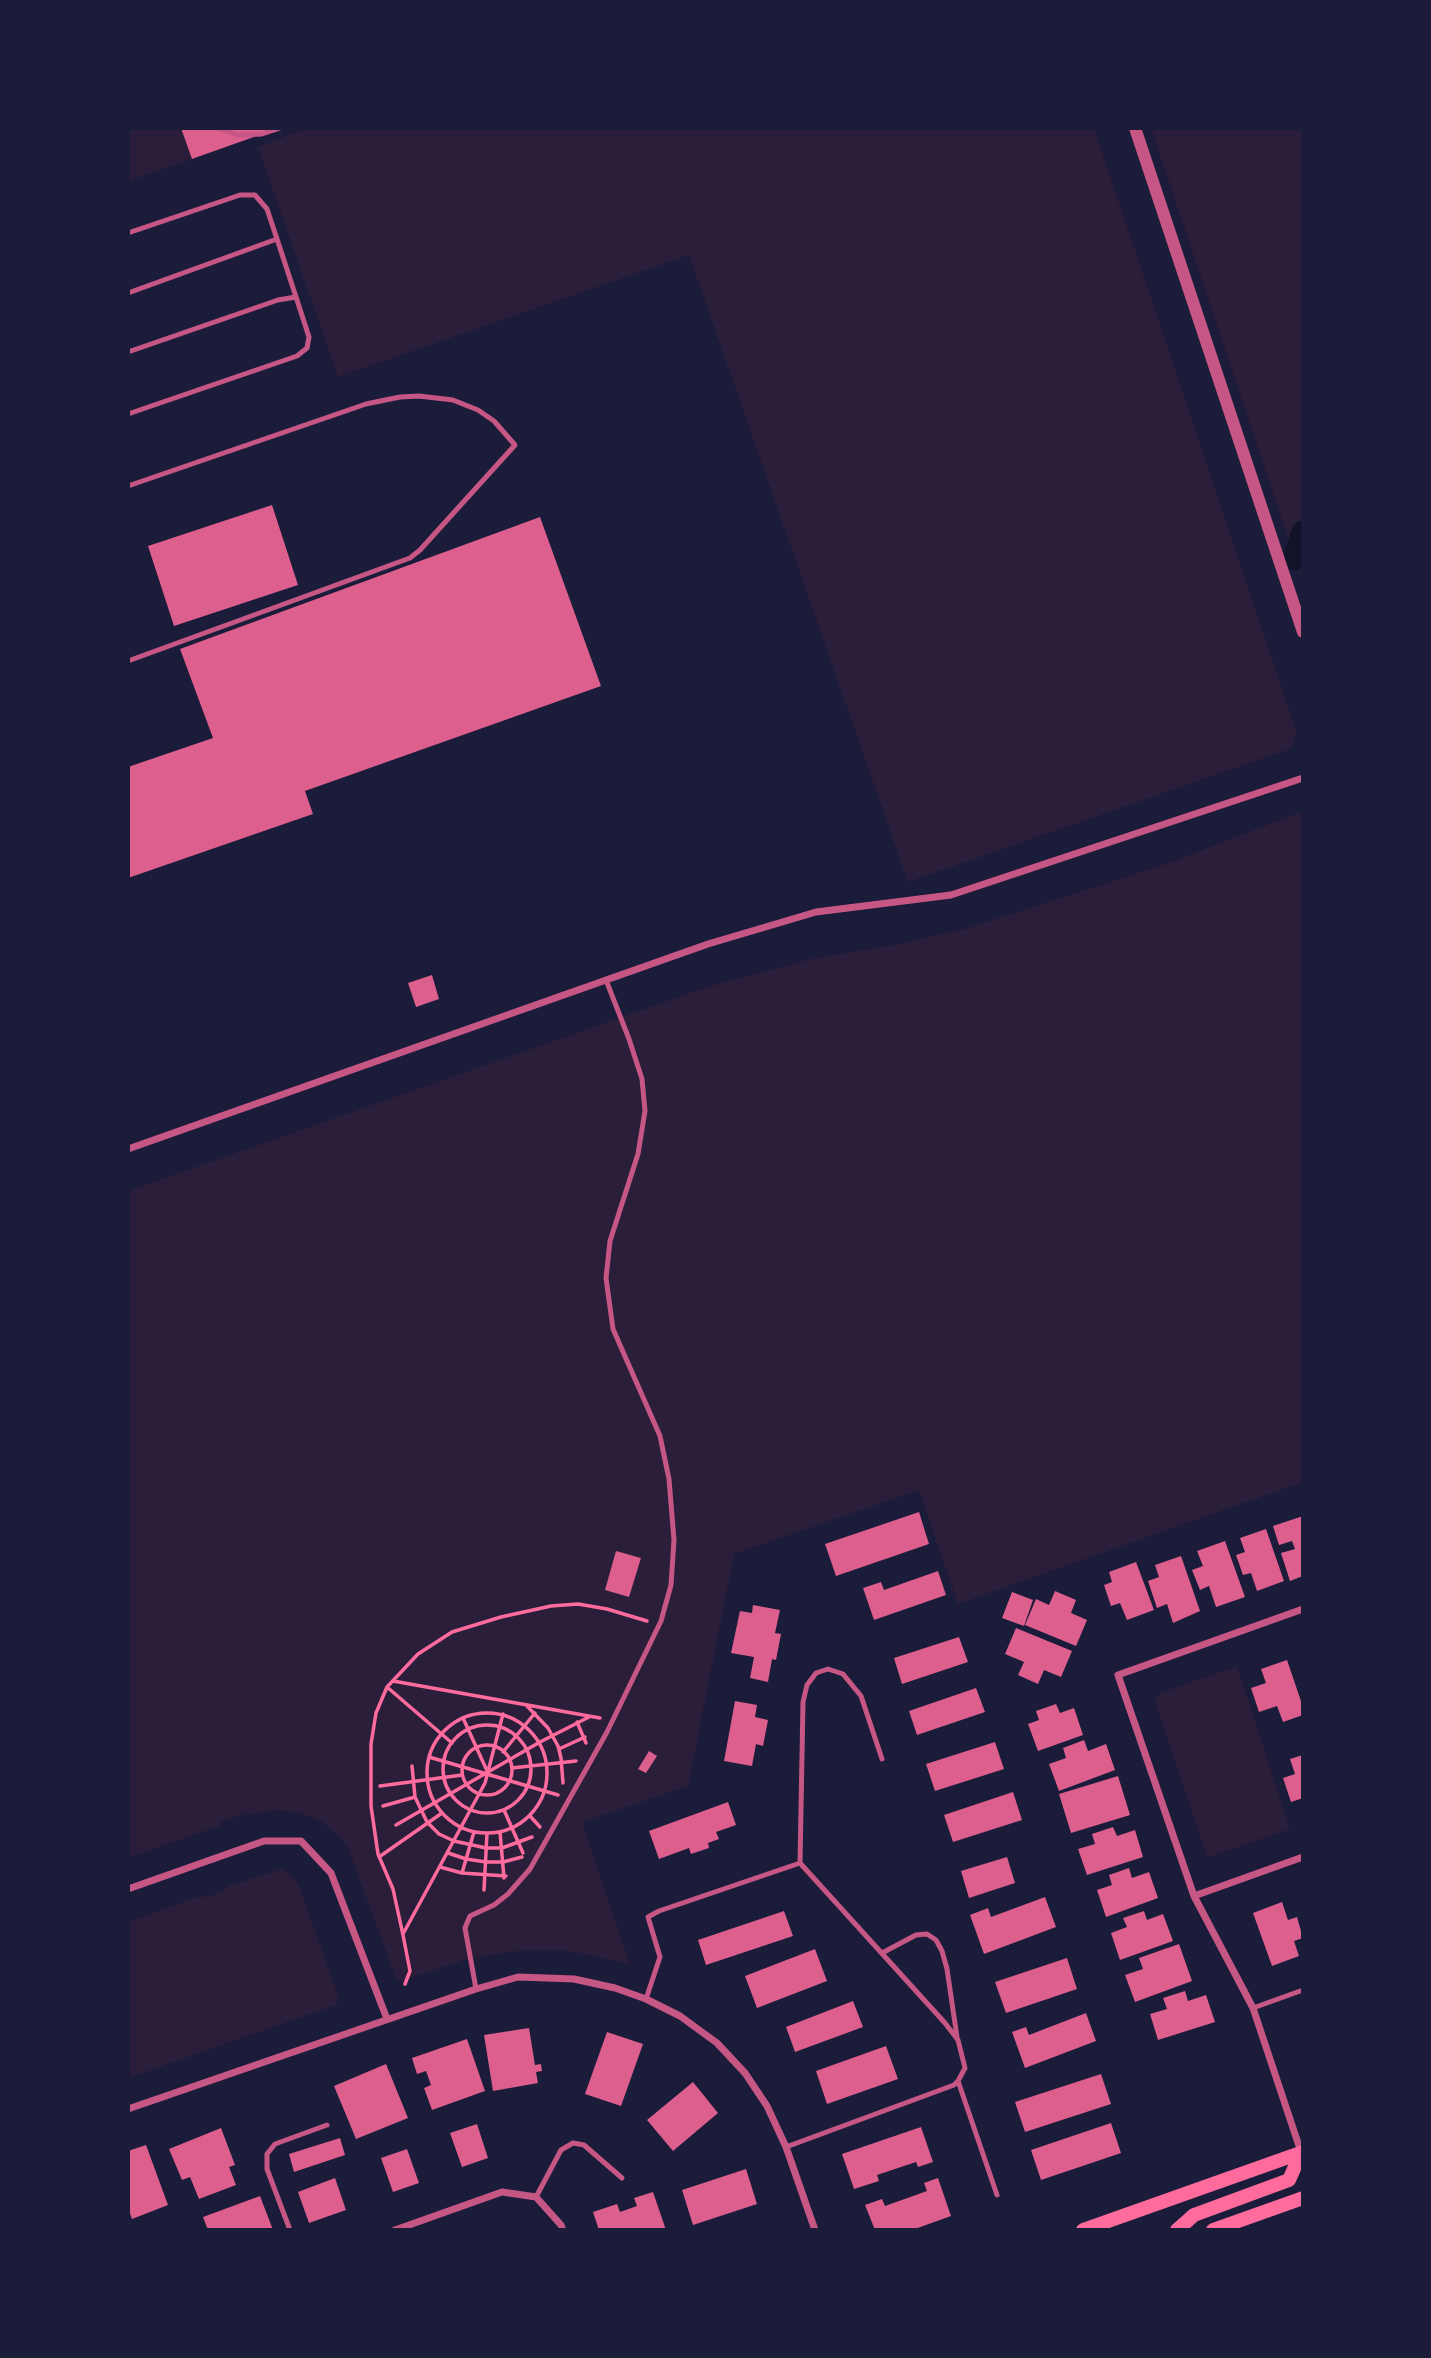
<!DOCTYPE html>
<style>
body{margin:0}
#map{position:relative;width:1431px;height:2358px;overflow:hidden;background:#1b1b3a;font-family:Barlow,sans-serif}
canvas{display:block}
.frame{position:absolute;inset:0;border:130px solid #1b1b3a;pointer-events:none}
</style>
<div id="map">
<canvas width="1431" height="2358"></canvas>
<div class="frame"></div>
</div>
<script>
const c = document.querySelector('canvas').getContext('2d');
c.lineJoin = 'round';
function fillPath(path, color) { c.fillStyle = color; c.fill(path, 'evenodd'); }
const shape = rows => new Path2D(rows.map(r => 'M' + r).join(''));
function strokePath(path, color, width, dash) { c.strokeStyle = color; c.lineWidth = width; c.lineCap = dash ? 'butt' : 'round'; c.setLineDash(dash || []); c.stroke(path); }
const green = shape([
 [128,128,181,128,192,159,128,181],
 [307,128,1094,128,1297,733,1290,749,908,882,689,255,338,377,258,147],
 [1151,128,1303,128,1303,583],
 [1303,811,1303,1482,958,1604,919,1490,734,1554,688,1786,582,1822,630,1964,570,1951,516,1951,467,1959,402,1981,396,1978,348,1848,339,1837,322,1822,300,1813,275,1810,250,1815,248,1812,221,1822,222,1825,128,1858,128,1191,707,987,811,959,899,944,968,928,1169,863],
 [1237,1666,1290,1829,1210,1857,1207,1856,1155,1702,1160,1693],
 [281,1869,288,1872,298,1883,339,1998,336,2005,128,2078,128,1922,203,1895,205,1898,226,1890,226,1887]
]);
const canal = shape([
 [1294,559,1303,532]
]);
const building = shape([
 [181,128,279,128,192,159],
 [272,505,298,585,174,626,148,546],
 [540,517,601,686,305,791,313,814,128,878,128,767,213,738,180,649],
 [432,975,439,999,416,1007,408,983],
 [919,1512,929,1544,836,1576,825,1544],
 [1303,1516,1303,1576,1290,1581,1281,1553,1295,1549,1292,1541,1279,1545,1273,1526],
 [1266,1529,1284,1581,1257,1591,1251,1573,1243,1575,1236,1555,1245,1552,1240,1538],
 [1225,1541,1245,1597,1216,1607,1209,1586,1200,1590,1192,1570,1203,1566,1197,1551],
 [616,1551,641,1558,629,1597,605,1590],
 [1181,1556,1200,1611,1173,1623,1167,1604,1157,1608,1148,1581,1159,1577,1155,1565],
 [1136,1562,1154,1610,1127,1620,1120,1603,1111,1606,1104,1585,1112,1582,1109,1572],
 [938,1571,946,1595,874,1620,863,1588,881,1582,884,1590],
 [1055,1591,1076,1600,1071,1613,1087,1620,1076,1646,1025,1625,1036,1599,1049,1605],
 [1012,1592,1033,1600,1024,1626,1002,1618],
 [753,1605,780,1610,775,1633,781,1634,776,1660,772,1659,768,1682,750,1678,754,1657,731,1653,740,1611,752,1613],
 [1016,1628,1072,1651,1061,1677,1044,1670,1038,1684,1018,1675,1024,1662,1005,1654],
 [959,1637,968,1662,902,1684,894,1658],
 [1287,1660,1303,1707,1303,1715,1283,1722,1277,1706,1259,1712,1251,1688,1266,1683,1261,1669],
 [976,1688,985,1712,917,1735,909,1711],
 [735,1701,757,1705,755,1717,768,1720,763,1746,756,1744,752,1766,724,1761],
 [1056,1704,1060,1713,1074,1708,1083,1735,1038,1751,1028,1724,1039,1720,1036,1711],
 [1084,1740,1088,1751,1106,1744,1115,1770,1059,1791,1049,1764,1066,1758,1063,1748],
 [995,1742,1004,1769,935,1791,926,1764],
 [649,1751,657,1756,646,1773,638,1769],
 [1303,1755,1303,1798,1291,1802,1283,1778,1295,1774,1290,1759],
 [1118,1776,1130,1815,1071,1833,1059,1794],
 [1013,1792,1022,1820,953,1842,944,1815],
 [728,1802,736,1825,716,1832,719,1839,708,1843,709,1848,691,1854,689,1848,659,1859,649,1831],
 [1113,1827,1117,1836,1135,1830,1143,1857,1087,1875,1078,1849,1095,1844,1092,1834],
 [1007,1857,1015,1883,969,1898,961,1871],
 [1129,1868,1132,1878,1149,1872,1158,1898,1106,1917,1097,1890,1112,1885,1109,1875],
 [1045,1897,1056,1927,984,1954,970,1915,988,1908,991,1917],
 [1282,1902,1288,1920,1297,1917,1303,1938,1294,1941,1299,1956,1272,1966,1253,1913],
 [784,1911,793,1936,706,1965,698,1940],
 [1144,1911,1147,1920,1163,1914,1173,1941,1120,1960,1111,1933,1127,1927,1123,1918],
 [1179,1944,1192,1981,1135,2002,1125,1975,1143,1969,1139,1958],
 [815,1949,827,1981,757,2008,745,1976],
 [1067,1958,1077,1989,1006,2013,995,1982],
 [1185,1991,1188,2001,1206,1995,1215,2022,1158,2040,1150,2014,1167,2009,1163,1998],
 [853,2001,863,2027,795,2052,786,2027],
 [1086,2013,1096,2041,1025,2068,1012,2032,1026,2027,1029,2035],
 [529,2028,535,2065,541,2064,542,2071,536,2072,538,2083,493,2091,484,2035],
 [607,2032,643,2044,621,2106,585,2094],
 [467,2039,485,2091,432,2110,424,2088,431,2085,426,2071,417,2074,412,2058],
 [886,2046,898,2079,827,2104,816,2071],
 [386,2064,408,2118,356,2139,334,2086],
 [1101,2074,1111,2104,1025,2132,1015,2102],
 [693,2082,718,2113,673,2151,647,2120],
 [1111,2123,1121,2153,1041,2180,1031,2150],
 [477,2124,488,2158,462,2167,450,2133],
 [921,2127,933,2162,918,2167,916,2162,877,2175,879,2181,854,2189,842,2154],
 [221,2128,235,2165,229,2167,236,2185,199,2199,190,2177,182,2180,169,2149],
 [340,2138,345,2155,294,2172,289,2154],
 [146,2145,168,2205,132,2219,128,2208,128,2151],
 [407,2149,419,2183,393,2192,381,2158],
 [746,2169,757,2204,693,2225,682,2190],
 [335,2178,346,2210,309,2223,298,2192],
 [938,2178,951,2216,912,2230,875,2230,865,2205,882,2199,885,2206,927,2191,924,2183],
 [653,2192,666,2230,599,2230,593,2212,617,2204,620,2212,637,2206,634,2198],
 [260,2196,273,2230,208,2230,203,2217]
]);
const path = shape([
 [393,1681,600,1718],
 [387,1687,452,1743],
 [527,1706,548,1728,558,1746,561,1758,563,1783],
 '427 1773a60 60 0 1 1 120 0a60 60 0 1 1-120 0Z',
 [463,1718,488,1773],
 [577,1722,586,1743],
 '443 1769a44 44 0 1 1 88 0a44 44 0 1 1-88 0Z',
 '462 1770a25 25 0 1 1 50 0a25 25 0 1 1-50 0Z',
 [559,1749,585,1737],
 [503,1752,535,1713],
 [429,1757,558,1795],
 [412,1766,415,1797,427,1822,439,1834,454,1841,486,1848,502,1848,532,1837],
 [512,1768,576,1761],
 [380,1786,462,1775],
 [383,1806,415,1797],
 [504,1810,523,1853],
 [530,1816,540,1827],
 [396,1825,540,1742,589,1717],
 [500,1832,504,1878],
 [448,1853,466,1859,486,1862,503,1862,522,1857],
 [379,1857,442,1813],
 [440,1867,462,1873,506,1876],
 [462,1873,474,1832],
 [484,1890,487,1833],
 [403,1934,485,1783,503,1714],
 [405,1984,410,1971,403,1935,393,1889,378,1854,371,1806,371,1744,376,1713,387,1687,418,1654,452,1632,501,1617,551,1606,578,1604,607,1609,647,1621]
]);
const service = shape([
 [218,128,238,135,262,134,280,128],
 [128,233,240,195,255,195,267,209,277,239,128,293],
 [277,239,296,297],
 [128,352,278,300,296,297,309,337,307,348,297,356,128,414],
 [128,486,366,404,400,397,419,396,453,400,478,410,494,421,515,445,420,550,410,558,128,661],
 [800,1863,803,1702,807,1685,816,1673,828,1669,843,1674,861,1696,882,1759],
 [882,1953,916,1935,927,1934,936,1940,942,1951,947,1969,957,2037],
 [476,1989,465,1928,470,1916,494,1905,508,1894,530,1869,607,1732,661,1621,671,1585,674,1540,669,1479,660,1436,613,1329,606,1278,610,1241,638,1154,645,1111,642,1079,629,1039,606,980],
 [646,1999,660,1957,648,1917,659,1911,800,1863,945,2023,958,2040,965,2068,958,2081,954,2085,786,2147],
 [1253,2008,1303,1990],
 [958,2081,997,2195],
 [536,2197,561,2150,573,2143,584,2145,622,2178],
 [290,2230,267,2169,267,2154,275,2144,327,2125]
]);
const minor = shape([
 [128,1149,708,944,816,912,951,895,1303,778],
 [128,1889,264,1841,301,1841,331,1873,387,2019],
 [1194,1896,1303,1857],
 [128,2109,476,1989,518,1977,574,1979,615,1988,646,1999,680,2016,717,2043,745,2073,767,2106,786,2147,815,2230],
 [1301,2152,1253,2008,1194,1896,1118,1675,1303,1609],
 [395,2230,502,2192,536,2197,561,2225,563,2230]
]);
const tertiary = shape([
 [1135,128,1303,632]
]);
const secondary = shape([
 [1083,2230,1303,2152],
 [1177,2230,1194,2215,1289,2180,1301,2153],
 [1213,2230,1303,2198]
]);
fillPath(green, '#2a1e3b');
strokePath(canal, '#12122b', 23);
fillPath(building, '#dd5f8e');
strokePath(path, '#ff6b9d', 3.5);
strokePath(service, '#c65784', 5);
strokePath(minor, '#c65784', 7);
strokePath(tertiary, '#c65784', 12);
strokePath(secondary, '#ff6b9d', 14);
</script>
